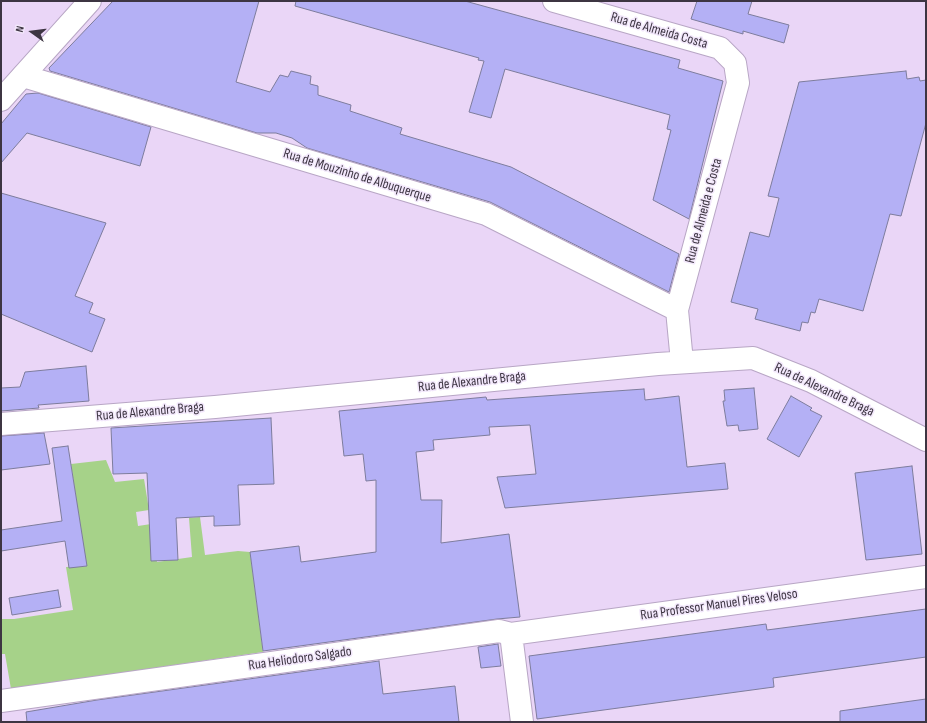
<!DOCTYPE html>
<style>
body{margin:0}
#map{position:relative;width:927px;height:723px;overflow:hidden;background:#ead6f7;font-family:"Sofia Sans Condensed",sans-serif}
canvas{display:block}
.frame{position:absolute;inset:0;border:2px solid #3d3542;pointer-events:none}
.north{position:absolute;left:12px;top:12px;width:40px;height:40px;-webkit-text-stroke:3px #f2e7fb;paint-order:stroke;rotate:284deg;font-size:11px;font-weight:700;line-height:16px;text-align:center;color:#3d3542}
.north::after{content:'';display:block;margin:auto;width:14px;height:18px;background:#3d3542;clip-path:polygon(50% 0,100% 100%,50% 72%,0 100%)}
</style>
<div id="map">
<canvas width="927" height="723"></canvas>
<div class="frame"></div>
<div class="north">N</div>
</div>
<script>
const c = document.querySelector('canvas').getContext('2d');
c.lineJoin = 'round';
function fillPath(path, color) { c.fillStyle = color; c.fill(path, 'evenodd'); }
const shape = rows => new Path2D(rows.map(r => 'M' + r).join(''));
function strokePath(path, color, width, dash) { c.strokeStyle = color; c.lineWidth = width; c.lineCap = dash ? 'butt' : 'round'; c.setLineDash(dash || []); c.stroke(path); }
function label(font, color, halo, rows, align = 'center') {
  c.font = font + ' "Sofia Sans Condensed",sans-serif'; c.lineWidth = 3; c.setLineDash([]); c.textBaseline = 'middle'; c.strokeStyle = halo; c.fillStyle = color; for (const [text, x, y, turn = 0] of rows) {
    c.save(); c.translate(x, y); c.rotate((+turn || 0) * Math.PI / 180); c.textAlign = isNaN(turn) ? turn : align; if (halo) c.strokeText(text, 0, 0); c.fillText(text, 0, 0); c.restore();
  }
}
const green = shape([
 [106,460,115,482,144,479,149,510,136,512,138,526,151,524,157,562,192,557,189,518,200,517,205,555,238,551,250,552,263,652,11,689,5,654,1,654,1,619,14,619,73,610,66,567,86,566,71,464]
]);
const building = shape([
 [113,1,259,1,236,82,270,92,280,75,288,77,291,71,311,76,310,84,318,86,318,95,351,105,350,111,402,128,400,134,511,167,679,254,669,292,490,202,307,148,292,138,276,133,257,133,50,71,49,68,113,1],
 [296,1,465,1,680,60,678,68,723,81,689,219,653,200,671,130,667,129,670,115,505,69,491,118,469,112,484,61,478,60,479,58,295,6,296,1],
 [697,1,752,1,748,14,789,25,784,43,743,31,743,34,691,19,697,1],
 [906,71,907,79,919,77,920,81,926,80,926,123,901,216,890,214,863,311,819,299,815,313,811,312,808,323,802,322,800,331,755,319,758,309,731,302,750,232,769,237,779,198,768,196,799,82,906,71],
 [38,93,151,127,140,166,27,133,1,163,1,124,26,94,38,93],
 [1,193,106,223,75,296,93,303,89,313,105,319,92,352,1,314,1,193],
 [86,366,89,401,38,405,39,408,1,411,1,388,20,387,25,372,86,366],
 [754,388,758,429,739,431,738,425,727,426,723,401,725,401,724,390,754,388],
 [644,389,645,400,679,396,687,467,725,463,728,489,505,508,497,477,536,474,530,425,489,427,490,435,433,440,434,450,416,452,421,500,442,500,441,543,509,534,520,617,497,619,263,651,250,552,299,546,301,562,376,552,376,480,366,481,363,454,344,456,339,411,486,397,487,400,644,389],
 [791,396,812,408,810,410,822,416,799,457,767,439,791,396],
 [271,418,274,484,238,485,240,525,214,526,214,516,176,518,178,560,151,561,147,473,113,474,111,428,271,418],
 [44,433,50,464,1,470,1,436,44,433],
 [68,446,87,566,69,568,65,541,1,551,1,530,62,521,52,448,68,446],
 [912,466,922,554,866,560,855,473,912,466],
 [58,590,61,607,12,615,9,598,58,590],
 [926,609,926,657,773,678,774,687,537,719,529,656,766,624,767,630,926,609],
 [498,644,501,666,481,668,478,647,498,644],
 [379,661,383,694,455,686,459,722,27,722,26,712,97,700,379,661],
 [926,699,926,722,840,722,840,711,926,699]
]);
const street = shape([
 [554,1,720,48,735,63,738,83,677,310,682,362],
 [23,76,486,214,677,310],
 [1,424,215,407,658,364,753,358,811,381,926,440],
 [511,634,522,722],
 [1,701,499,631,511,634,926,577]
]);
const secondary = shape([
 [1,100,90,1]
]);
const streetNames = [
 ["Rua de Almeida Costa",659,31,16],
 ["Rua de Mouzinho de Albuquerque",357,176,17],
 ["Rua de Almeida e Costa",704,211,-75],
 ["Rua de Alexandre Braga",472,382,-6],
 ["Rua de Alexandre Braga",824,390,25],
 ["Rua de Alexandre Braga",150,412,-5],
 ["Rua Professor Manuel Pires Veloso",719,605,-8],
 ["Rua Heliodoro Salgado",300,659,-8]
];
fillPath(green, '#a6d289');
fillPath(building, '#b4b0f5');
strokePath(building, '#7d7c9c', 1);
strokePath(street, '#b8a6c5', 24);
strokePath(secondary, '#b8a6c5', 24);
strokePath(street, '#fff', 22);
strokePath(secondary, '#fff', 22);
label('14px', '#3d3542', '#f2e7fb', streetNames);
</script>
